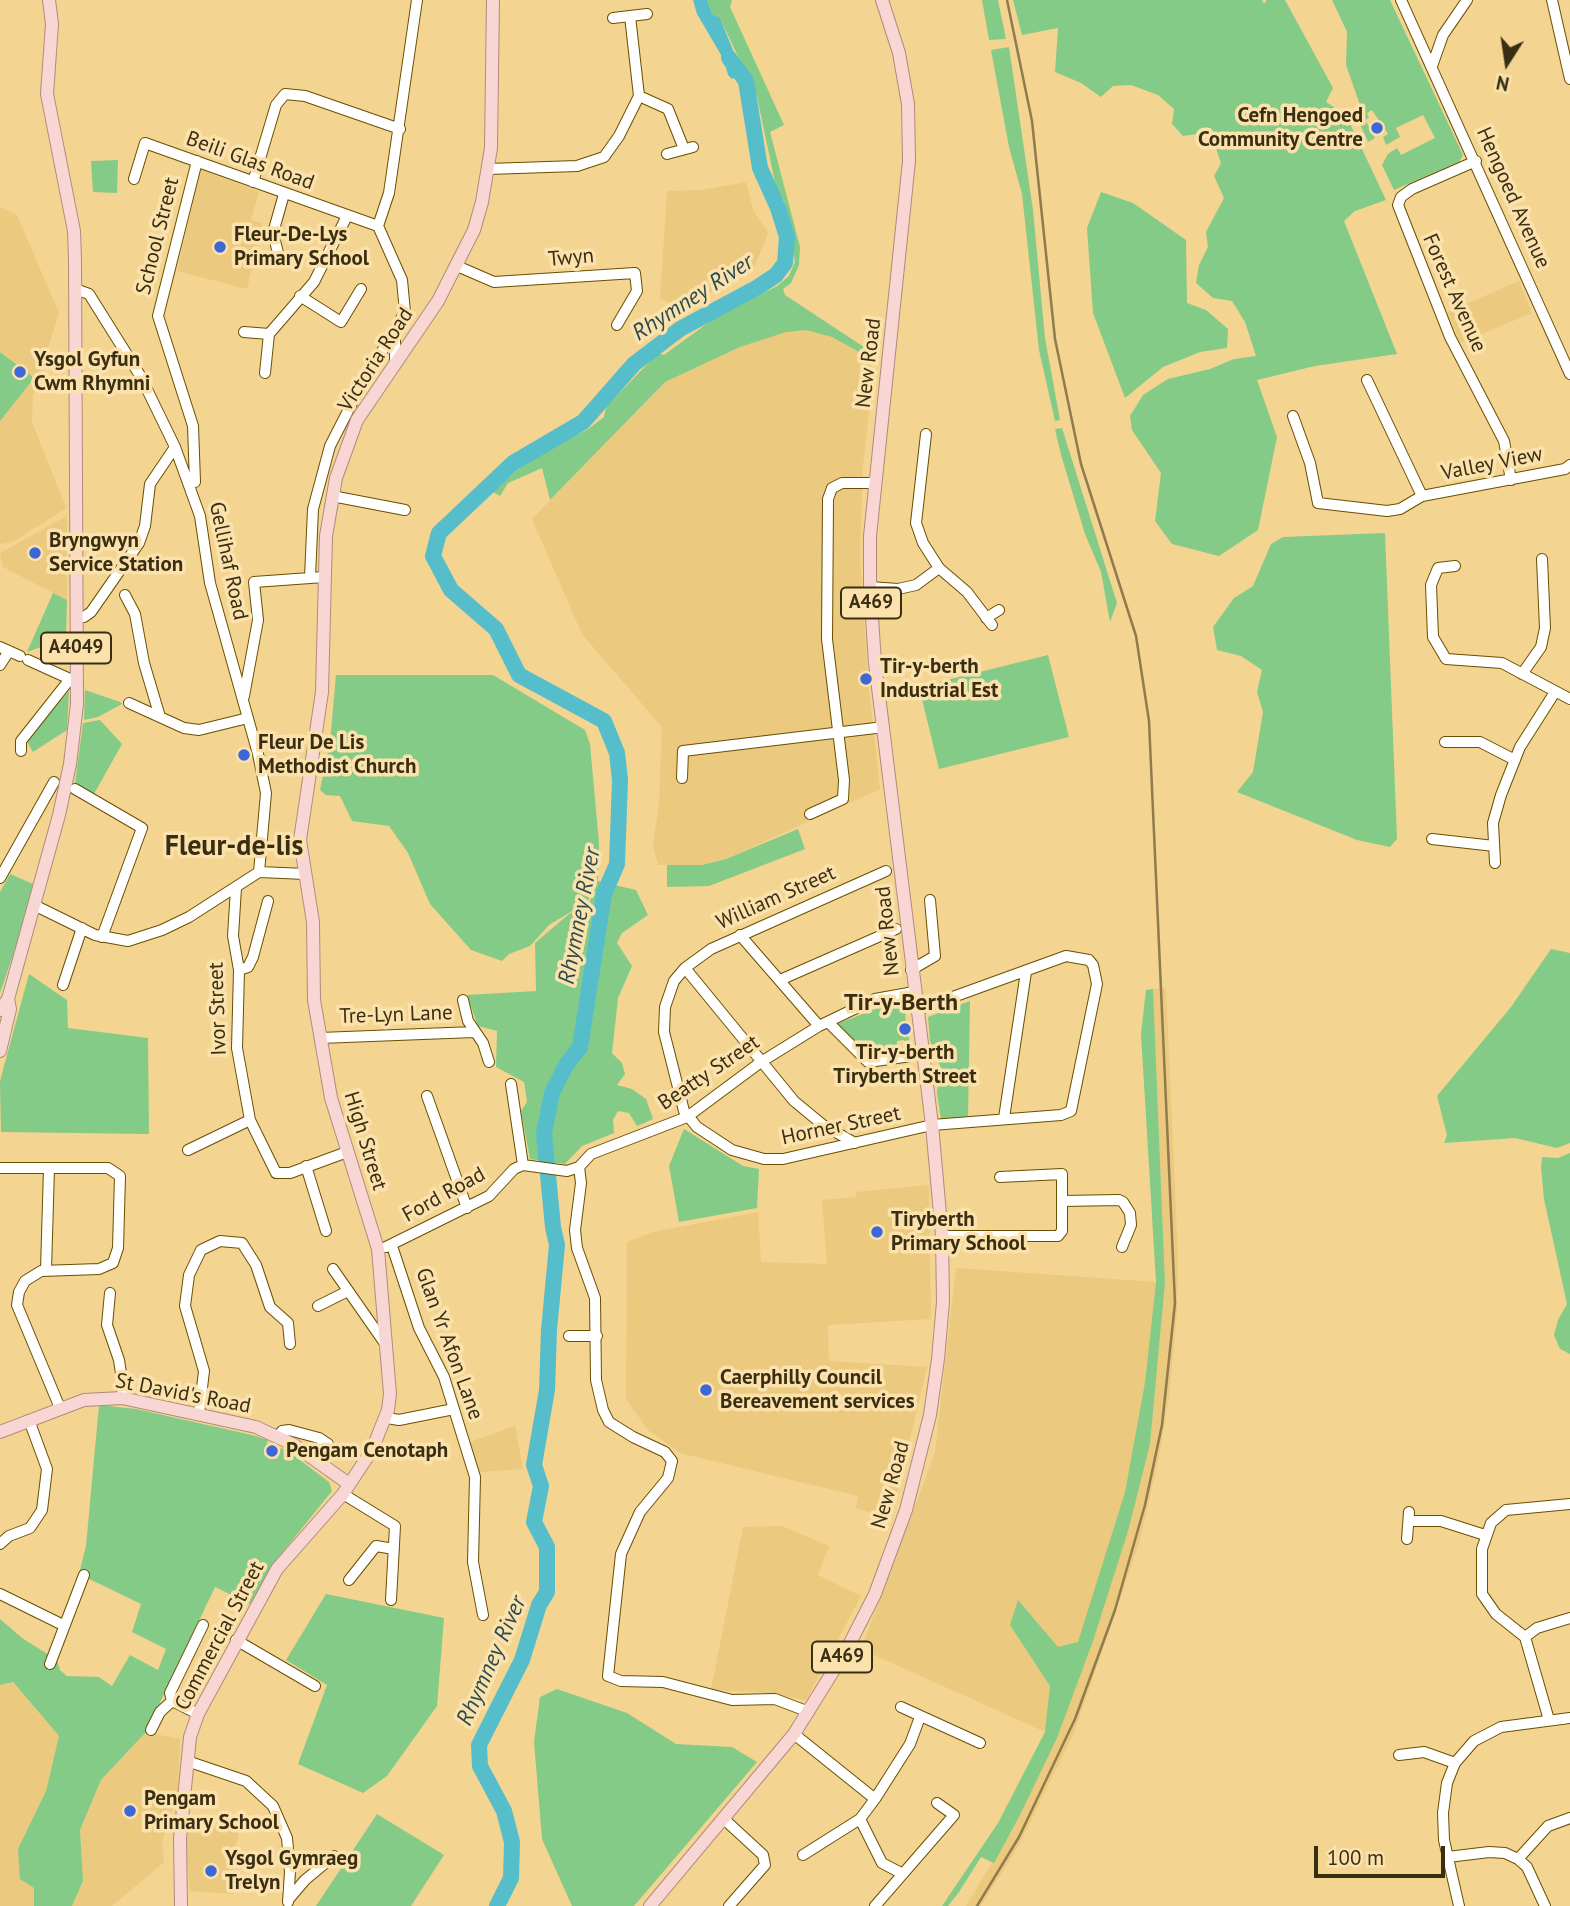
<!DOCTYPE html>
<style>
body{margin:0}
#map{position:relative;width:1570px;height:1906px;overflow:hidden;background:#f3d491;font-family:"PT Sans",sans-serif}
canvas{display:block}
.north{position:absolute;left:1472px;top:28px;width:70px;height:70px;-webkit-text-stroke:5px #fbe2ad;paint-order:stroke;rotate:192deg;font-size:19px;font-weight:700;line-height:28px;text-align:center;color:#3a2e12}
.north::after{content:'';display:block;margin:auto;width:24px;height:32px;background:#3a2e12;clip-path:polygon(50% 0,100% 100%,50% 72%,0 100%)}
.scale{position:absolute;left:1314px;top:1846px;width:131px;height:32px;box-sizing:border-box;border:4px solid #3a2e12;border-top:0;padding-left:9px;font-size:21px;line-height:24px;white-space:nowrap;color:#3a2e12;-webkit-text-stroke:5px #fbe2ad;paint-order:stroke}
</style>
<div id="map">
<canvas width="1570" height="1906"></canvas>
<div class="north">N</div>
<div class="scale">100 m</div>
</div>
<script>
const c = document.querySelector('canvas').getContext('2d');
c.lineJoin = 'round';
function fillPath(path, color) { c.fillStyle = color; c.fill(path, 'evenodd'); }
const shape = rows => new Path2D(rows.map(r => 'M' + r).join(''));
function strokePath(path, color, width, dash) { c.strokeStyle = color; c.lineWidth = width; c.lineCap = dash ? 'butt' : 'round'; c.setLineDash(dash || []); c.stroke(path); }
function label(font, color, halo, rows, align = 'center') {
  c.font = font + ' "PT Sans",sans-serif'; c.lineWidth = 7; c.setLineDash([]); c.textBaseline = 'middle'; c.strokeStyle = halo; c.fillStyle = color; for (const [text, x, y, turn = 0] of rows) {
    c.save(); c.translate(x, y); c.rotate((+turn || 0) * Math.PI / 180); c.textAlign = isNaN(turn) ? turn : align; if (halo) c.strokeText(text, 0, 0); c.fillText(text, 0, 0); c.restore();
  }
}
const built = shape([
 [201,169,259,192,251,220,262,223,247,289,177,271],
 [746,182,753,210,768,233,754,268,683,308,660,299,667,191,702,190],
 [0,207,17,215,59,313,33,396,32,422,66,508,13,542,0,544],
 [1519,281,1532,313,1460,343,1448,312],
 [806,330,832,337,859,352,871,364,873,376,863,466,860,558,868,679,880,789,726,859,702,865,658,865,653,844,659,804,662,727,582,634,532,519,665,382,740,347,786,331],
 [67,516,67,600,3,567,0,553],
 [1166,988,1178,1256,1177,1312,1169,1397,1159,1456,1140,1540,1074,1733,1019,1845,981,1906,966,1906,1019,1818,1150,1444,1165,1283,1153,989],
 [929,1185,931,1319,828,1325,829,1361,927,1367,891,1519,856,1508,858,1496,680,1453,648,1430,626,1399,627,1242,653,1232,758,1212,761,1262,827,1264,822,1200,857,1197,856,1192],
 [956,1268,1156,1282,1145,1382,1125,1492,1079,1642,1045,1732,861,1649,935,1453],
 [515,1426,523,1469,479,1472,470,1442],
 [782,1526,829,1546,818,1575,861,1596,806,1700,759,1692,711,1690,743,1527],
 [12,1682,59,1736,46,1791,18,1850,34,1888,34,1906,0,1906,0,1685],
 [146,1732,180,1739,178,1791,162,1842,164,1862,112,1906,72,1906,83,1881,80,1830,101,1780],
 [189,1827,235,1829,239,1836,233,1851,234,1894,190,1891,186,1849]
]);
const green = shape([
 [707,0,732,0,730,7,784,125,770,132,800,247,799,265,791,283,783,289,785,295,873,353,871,364,859,352,832,337,806,330,786,332,740,347,665,382,550,500,542,468,508,483,500,496,493,492,519,469,547,449,587,430,604,417,606,407,658,353,664,355,712,320,777,286,789,276,795,262,784,201,776,187,757,97,720,18,712,14],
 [982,0,998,0,1006,39,989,40],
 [1013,0,1262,0,1264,4,1267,0,1285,0,1333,88,1326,102,1346,115,1386,200,1355,211,1344,221,1397,354,1315,366,1257,380,1277,437,1258,530,1219,556,1172,544,1155,521,1161,473,1132,430,1130,416,1143,395,1168,379,1210,369,1234,359,1256,356,1245,322,1232,301,1213,298,1196,283,1199,265,1208,247,1206,232,1224,198,1214,176,1221,163,1214,143,1197,134,1183,136,1172,124,1174,109,1158,95,1131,85,1113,86,1101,97,1081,83,1055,72,1058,28,1022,35],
 [1332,0,1390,0,1463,155,1459,162,1394,190,1382,165,1388,154,1397,148,1401,155,1435,138,1423,115,1396,128,1400,137,1386,145,1383,137,1388,134,1372,110,1367,113,1369,118,1365,120,1375,138,1368,142,1355,113,1360,105,1346,65,1347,32],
 [1009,47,1033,210,1045,338,1060,420,1055,421,1039,350,1022,194,1009,147,991,50],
 [118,160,117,193,93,192,91,161],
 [1101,192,1133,203,1186,240,1187,303,1206,310,1228,329,1227,348,1200,352,1163,367,1125,398,1093,313,1087,228],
 [0,352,34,378,0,421],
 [1062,428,1117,603,1110,622,1101,572,1085,534,1061,455,1055,429],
 [1385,533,1397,839,1390,847,1357,840,1237,792,1253,772,1263,712,1257,692,1262,670,1241,656,1217,650,1213,627,1234,598,1253,586,1271,544,1283,537],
 [53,593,67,600,66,638,27,652],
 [1048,655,1069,737,939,769,919,687],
 [336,675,493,675,585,730,590,744,599,843,598,881,636,890,648,915,622,933,617,943,632,966,618,998,612,1053,622,1063,625,1074,617,1085,632,1089,646,1099,653,1119,637,1126,629,1113,618,1111,613,1120,614,1133,582,1146,565,1164,530,1159,521,1111,527,1102,524,1082,496,1067,497,1031,478,1026,467,995,536,991,535,943,569,914,589,903,598,881,587,902,549,925,530,946,509,954,502,961,471,950,430,904,408,853,389,826,352,821,340,796,326,795,320,790,330,742],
 [85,690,120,702,122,704,98,717,84,720],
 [69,691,67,730,33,752,26,740],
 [100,720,122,744,94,794,75,783,83,723],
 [798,829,805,849,709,886,667,887,667,865,702,865,726,859],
 [10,874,33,884,22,929,0,993,0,892],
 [1551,949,1570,953,1570,1143,1557,1148,1515,1138,1444,1143,1447,1135,1437,1096,1511,1007],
 [29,974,67,1000,68,1028,148,1038,149,1134,1,1132,0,1081],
 [1153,989,1165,1283,1150,1444,1128,1531,1093,1641,1057,1738,1019,1817,994,1863,981,1857,959,1892,948,1906,942,1906,998,1823,1045,1732,1050,1686,1010,1625,1018,1600,1058,1647,1078,1642,1125,1492,1145,1382,1156,1282,1141,1034,1146,990],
 [970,1001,968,1117,941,1119,937,1093,940,1066,930,1041,928,1017],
 [891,1003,909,1005,905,1016,911,1050,906,1047,904,1040,897,1041,897,1050,892,1055,874,1056,863,1051,837,1024],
 [684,1129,743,1166,759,1169,757,1208,679,1222,669,1166],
 [1570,1153,1570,1354,1560,1349,1554,1335,1558,1320,1567,1304,1544,1199,1541,1167,1542,1157,1558,1158],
 [99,1405,136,1409,252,1435,268,1440,264,1455,277,1459,281,1448,288,1451,329,1482,332,1491,278,1558,250,1604,215,1587,146,1732,101,1780,80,1830,83,1881,72,1906,34,1906,34,1888,20,1879,18,1849,46,1791,59,1736,13,1682,0,1685,0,1619,22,1638,57,1660,60,1670,67,1676,99,1677,112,1686,130,1655,158,1670,166,1649,132,1632,141,1604,79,1574,86,1546],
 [326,1594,444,1618,437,1706,387,1776,363,1793,298,1764,327,1685,286,1660],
 [557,1689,627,1713,676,1744,732,1747,757,1762,634,1906,572,1906,542,1839,534,1742,540,1697],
 [377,1814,444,1855,411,1906,316,1906]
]);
const water = shape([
 [693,0,707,0,712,14,720,18,737,60,746,72,732,79,728,75,724,60,697,14]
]);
const river = shape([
 [497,1906,511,1878,512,1842,504,1811,480,1766,479,1745,522,1660,539,1605,547,1592,547,1547,534,1522,541,1486,534,1465,547,1390,549,1330,557,1245,553,1227,544,1133,552,1093,566,1065,580,1047,604,894,617,864,620,780,617,753,604,721,519,675,496,629,451,590,433,556,439,533,513,463,583,422,634,364,680,329,758,287,776,275,785,263,787,237,778,208,760,168,746,81,729,58]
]);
const minor = shape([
 [1401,0,1570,374],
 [1552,0,1570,79],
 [613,18,647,14],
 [1432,66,1443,35,1467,0],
 [639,96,668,109,684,149],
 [667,154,693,147],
 [1476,161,1412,189,1401,197,1398,205,1450,337,1504,441,1511,480],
 [488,169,577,166,604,157,619,136,639,96,630,16],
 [134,179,145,143,378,226],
 [253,182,276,105,285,94,305,96,400,129],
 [378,226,389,193,417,0],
 [278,253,273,233,284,194],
 [457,266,494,282,635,273,637,291,617,325],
 [75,289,89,294,141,377,175,447,200,516,210,583,258,754,266,793,259,872],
 [300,296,341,322,361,289],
 [244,332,269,334],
 [395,361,395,330],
 [265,373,269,334,314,282,347,216],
 [1367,380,1422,496,1565,469,1570,465],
 [1293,416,1310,463,1318,503,1387,511,1400,509,1422,496],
 [926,434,916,523,923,543,939,568,967,592,992,625],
 [195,482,193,426,158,316,197,161],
 [332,496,405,510],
 [1455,566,1438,568,1431,585,1433,637,1446,659,1502,663,1570,699],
 [310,577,313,509,330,446,354,399,405,312,402,280,378,226],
 [870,587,898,589,916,585,939,568],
 [125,595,135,614,144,663,160,717],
 [76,617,84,617,91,612,139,543,145,526,150,484,175,447],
 [986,618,999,610],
 [0,647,20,656],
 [28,660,70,679,77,679],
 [0,665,9,651],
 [1522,674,1541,647,1545,628,1542,559],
 [244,696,258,620,254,582,324,577],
 [129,703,184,728,199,730,248,718],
 [1445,742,1480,742,1515,760],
 [21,751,21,741,70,679],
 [682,778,683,751,884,727],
 [75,789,142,828,102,937],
 [810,814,843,799,844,780,827,639,828,499,832,488,842,483,875,483],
 [1432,839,1494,846],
 [1495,863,1493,823,1501,795,1520,747,1555,692],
 [886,871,711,949,685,968,674,981,665,1007,664,1032,684,1111,697,1127,732,1150,764,1159,783,1159,932,1125,1061,1115,1071,1111,1097,984,1093,965,1089,960,1066,956,917,1010],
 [0,878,54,782],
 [236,888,233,936,239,970,237,1048,250,1120,276,1173,290,1173,347,1152],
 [36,906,95,935,128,941,162,930,189,917,259,872,306,874],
 [740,935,819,1026],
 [685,968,794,1101,823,1125,855,1143],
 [239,970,248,967,253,957,268,901],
 [911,970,935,956,930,900],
 [780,980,896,929],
 [63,985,82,928],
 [463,1000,468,1021,483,1043,489,1062],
 [828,1022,868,1062,911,1056],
 [320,1038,474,1032],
 [511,1084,523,1165],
 [427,1096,467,1208],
 [1004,1118,1026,972],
 [188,1150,250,1120],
 [523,1165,567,1171,579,1167,591,1154,687,1117,761,1062,819,1026,875,999,914,992],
 [306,1166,326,1231],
 [579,1167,581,1183,575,1230,577,1248,595,1298,596,1380,603,1410,609,1422,633,1437,665,1452,672,1461,668,1478,640,1512,621,1554,608,1676,621,1681,663,1682,732,1700,775,1699,809,1712],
 [0,1168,108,1168,120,1176,118,1248,113,1263,99,1269,41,1271,25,1281,19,1292,17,1305,60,1408],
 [1062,1201,1119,1200,1123,1202,1130,1213,1131,1225,1122,1247],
 [942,1236,1058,1236,1062,1231,1062,1174,1000,1177],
 [392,1246,419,1328,444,1377,475,1477,473,1562,483,1615],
 [386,1247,489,1196,514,1169,523,1165],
 [333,1269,386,1345],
 [46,1270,49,1168],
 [110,1293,107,1325,119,1360,123,1387,122,1398],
 [318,1306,348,1291],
 [569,1336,597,1336],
 [199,1413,204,1371,185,1306,189,1275,201,1250,220,1241,242,1243,256,1265,270,1307,288,1323,290,1344],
 [387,1418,399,1420,454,1409],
 [278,1436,282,1431,289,1430,319,1438,328,1444],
 [343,1494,395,1526,391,1600],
 [1410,1521,1441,1521,1485,1535],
 [1407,1539,1409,1512],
 [0,1544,9,1536,30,1528,42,1510,47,1469,29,1420],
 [349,1580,376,1546,394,1549],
 [0,1594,63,1625],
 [1525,1637,1537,1628,1570,1618],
 [236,1640,315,1686],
 [50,1664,84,1575],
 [172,1701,198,1714],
 [901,1707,980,1743],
 [1549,1720,1525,1637,1496,1614,1482,1594,1482,1549,1491,1523,1506,1510,1570,1504],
 [151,1730,160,1712,172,1701,170,1693,203,1625],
 [794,1734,875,1799,860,1819,803,1855],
 [1399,1755,1424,1752,1455,1763],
 [187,1761,246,1781,273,1806,287,1838,290,1872,288,1902],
 [875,1799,910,1744,920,1717],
 [860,1819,882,1863,903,1874],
 [725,1820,763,1855,765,1865,729,1906],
 [1448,1857,1489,1852,1505,1853,1518,1859,1527,1867,1545,1906],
 [1518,1859,1548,1826,1570,1818],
 [288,1900,305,1880,334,1856],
 [875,1906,954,1815,937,1803],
 [1459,1906,1444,1840,1443,1813,1447,1783,1455,1763,1474,1741,1501,1727,1570,1718]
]);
const major = shape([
 [0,1010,8,999,59,815,70,764,77,704,75,260,74,231,47,94,52,24,49,0],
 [0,1051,10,1009,8,999],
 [0,1432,84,1400,122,1398,256,1427,294,1445,349,1484],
 [181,1906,180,1839,190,1737,198,1714,277,1569,343,1494,372,1450,388,1410,390,1394,378,1249,331,1098,314,1000,313,922,300,840,322,692,326,536,336,478,357,420,438,301,474,230,482,202,491,148,493,0],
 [650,1906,794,1734,847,1649,875,1594,906,1510,930,1415,938,1359,943,1302,942,1236,932,1125,875,663,870,587,870,536,909,161,908,104,899,53,882,0]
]);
const rail = shape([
 [977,1906,1019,1837,1075,1719,1115,1610,1145,1505,1162,1425,1175,1303,1149,721,1136,636,1081,464,1055,339,1032,121,1007,0]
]);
const markers = [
 [1377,128,7,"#3d66d7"],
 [220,247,7,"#3d66d7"],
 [20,372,7,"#3d66d7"],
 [35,553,7,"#3d66d7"],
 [866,679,7,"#3d66d7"],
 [244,755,7,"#3d66d7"],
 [905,1029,7,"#3d66d7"],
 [877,1232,7,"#3d66d7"],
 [706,1390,7,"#3d66d7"],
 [272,1451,7,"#3d66d7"],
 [130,1811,7,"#3d66d7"],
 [211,1871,7,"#3d66d7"]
];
const shields = [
 [871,603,60],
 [76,648,70],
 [842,1657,60]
];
const shieldNames = [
 ["A469",871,603],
 ["A4049",76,648],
 ["A469",842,1657]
];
const poiNames = [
 ["Cefn Hengoed",1363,116,"right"],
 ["Community Centre",1363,140,"right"],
 ["Fleur-De-Lys",234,235],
 ["Primary School",234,259],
 ["Ysgol Gyfun",34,360],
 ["Cwm Rhymni",34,384],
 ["Bryngwyn",49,541],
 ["Service Station",49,565],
 ["Tir-y-berth",880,667],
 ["Industrial Est",880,691],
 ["Fleur De Lis",258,743],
 ["Methodist Church",258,767],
 ["Tir-y-berth",905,1053,"center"],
 ["Tiryberth Street",905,1077,"center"],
 ["Tiryberth",891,1220],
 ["Primary School",891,1244],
 ["Caerphilly Council",720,1378],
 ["Bereavement services",720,1402],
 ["Pengam Cenotaph",286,1451],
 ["Pengam",144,1799],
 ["Primary School",144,1823],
 ["Ysgol Gymraeg",225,1859],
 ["Trelyn",225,1883]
];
const streetNames = [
 ["Beili Glas Road",250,161,20],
 ["Hengoed Avenue",1513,198,66],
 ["School Street",158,236,-76],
 ["Twyn",571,258,-5],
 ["Forest Avenue",1454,293,66],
 ["Victoria Road",376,360,-57],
 ["New Road",869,363,-83],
 ["Valley View",1492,464,-11],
 ["Gellihaf Road",228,561,78],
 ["William Street",776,898,-24],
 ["New Road",888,931,-96],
 ["Ivor Street",218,1009,-92],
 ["Tre-Lyn Lane",396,1015,-2],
 ["Beatty Street",709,1073,-34],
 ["Horner Street",841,1126,-12],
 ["High Street",365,1141,73],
 ["Ford Road",444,1195,-29],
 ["Glan Yr Afon Lane",449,1344,70],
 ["St David's Road",183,1394,11],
 ["New Road",891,1485,-74],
 ["Commercial Street",220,1636,-62]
];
const waterNames = [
 ["Rhymney River",693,298,-33],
 ["Rhymney River",580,916,-79],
 ["Rhymney River",492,1661,-66]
];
const quarterNames = [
 ["Tir-y-Berth",901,1003]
];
const districtNames = [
 ["Fleur-de-lis",234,847]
];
fillPath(built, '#ebc97e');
fillPath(green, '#84cb88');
fillPath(water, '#55beca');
strokePath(river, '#55beca', 16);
strokePath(minor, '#6a4f00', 12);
strokePath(major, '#b28a7c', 14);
strokePath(minor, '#fff', 10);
strokePath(major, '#f7d6d3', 12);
strokePath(rail, '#8f7b4d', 2.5);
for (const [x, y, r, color] of markers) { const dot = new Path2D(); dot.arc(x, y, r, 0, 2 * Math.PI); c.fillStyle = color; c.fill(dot); strokePath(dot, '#fbe2ad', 2.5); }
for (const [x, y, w] of shields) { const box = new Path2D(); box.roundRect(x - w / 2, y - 15.5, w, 31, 5); c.fillStyle = '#fbe2ad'; c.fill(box); strokePath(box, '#3a2e12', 2); }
label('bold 19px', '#3a2e12', null, shieldNames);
label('bold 21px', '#3a2e12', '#fbe2ad', poiNames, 'left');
label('21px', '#3a2e12', '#fbe2ad', streetNames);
label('italic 23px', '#2a4a4e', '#fbe2ad', waterNames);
label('bold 24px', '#3a2e12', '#fbe2ad', quarterNames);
label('bold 28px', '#3a2e12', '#fbe2ad', districtNames);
</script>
